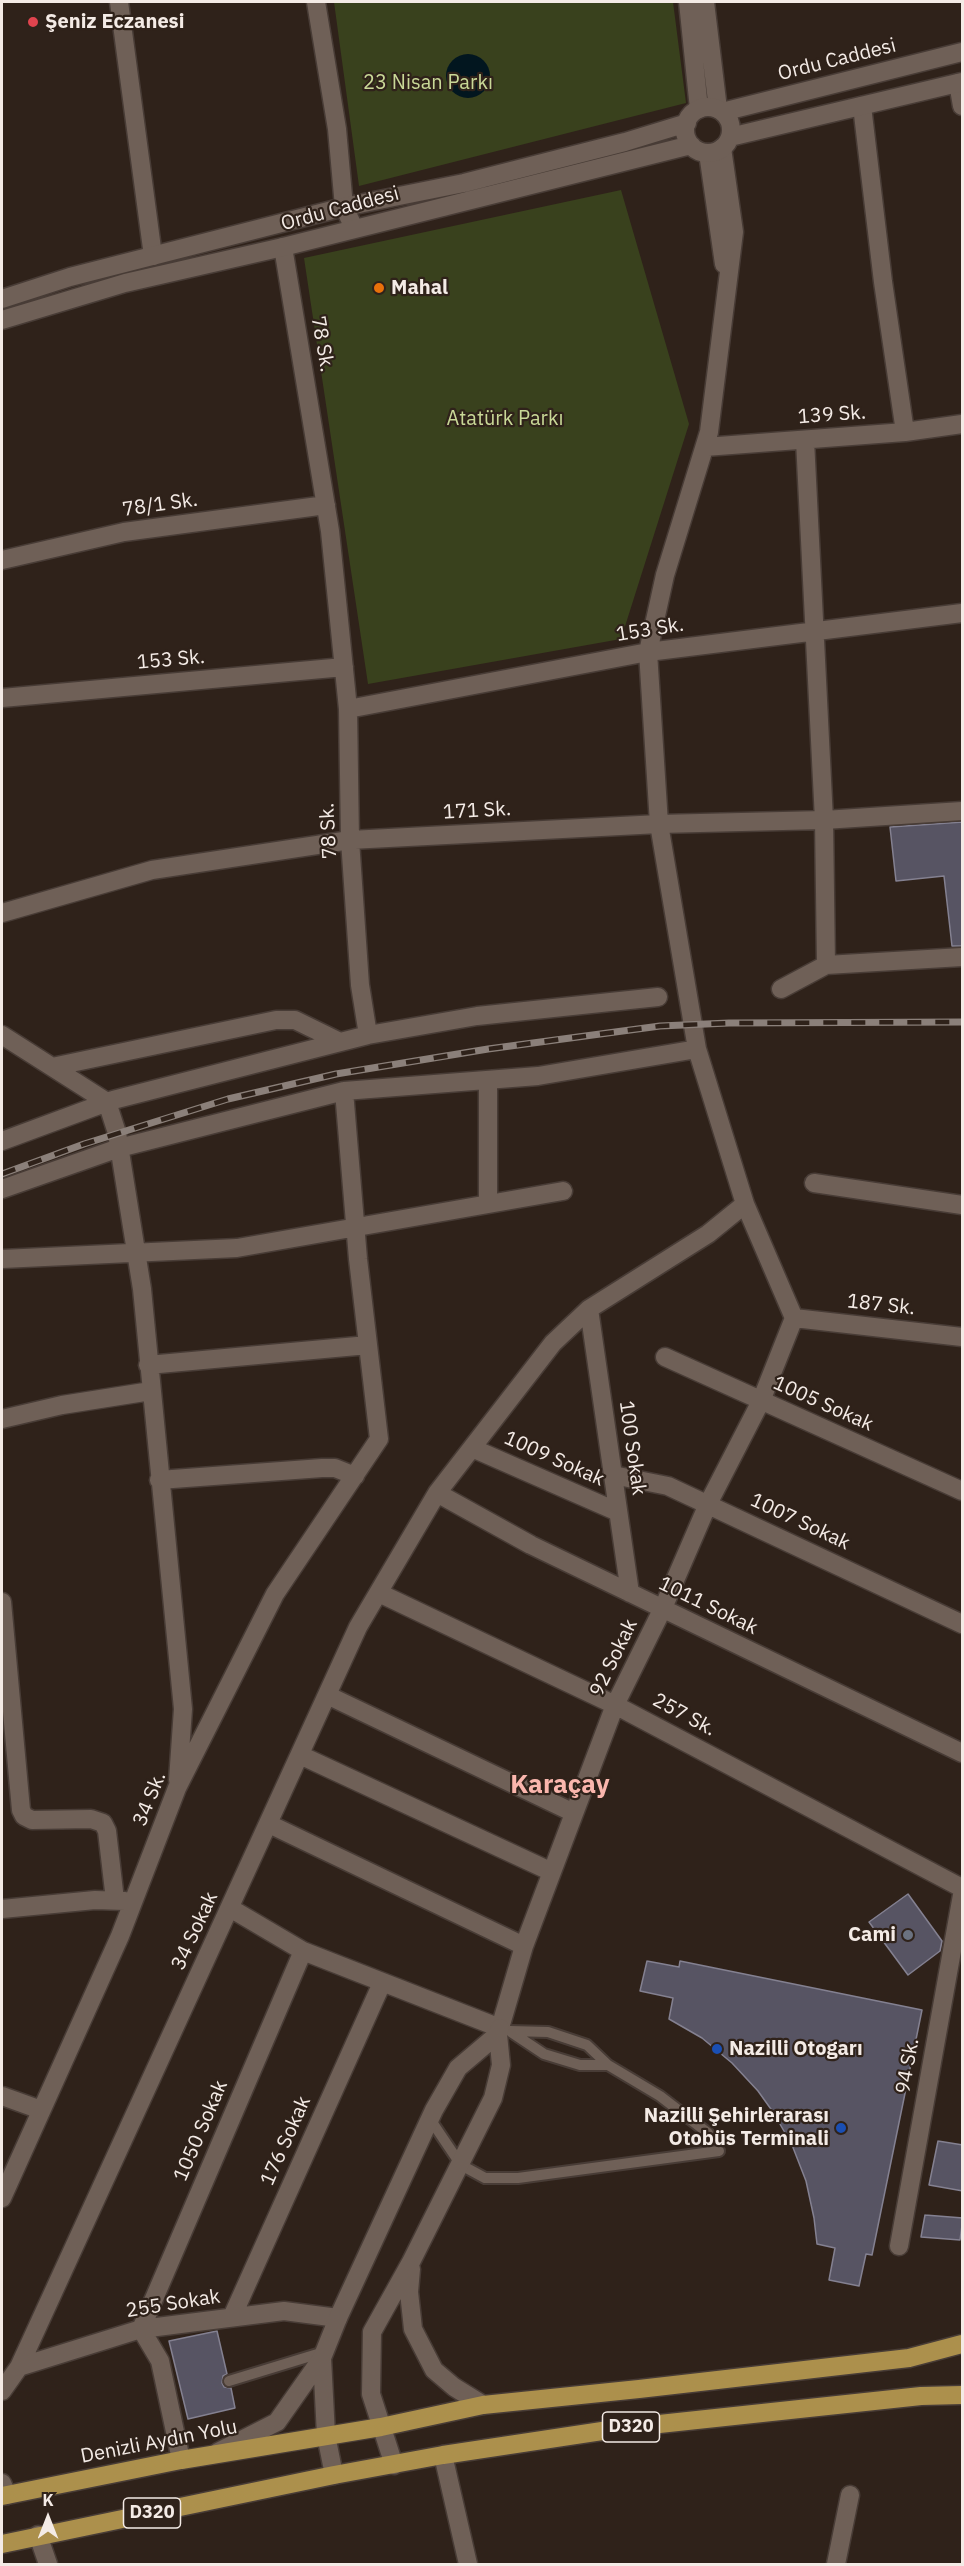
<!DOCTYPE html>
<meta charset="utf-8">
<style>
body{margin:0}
#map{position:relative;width:964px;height:2566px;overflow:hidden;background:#2f221a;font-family:"IBM Plex Sans",sans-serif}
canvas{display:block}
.frame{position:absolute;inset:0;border:3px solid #f4ebe6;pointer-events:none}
.north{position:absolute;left:18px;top:2488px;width:60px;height:60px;-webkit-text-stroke:4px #2f221a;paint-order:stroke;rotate:0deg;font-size:16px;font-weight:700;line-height:24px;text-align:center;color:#f4ebe6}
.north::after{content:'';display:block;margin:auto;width:21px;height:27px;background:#f4ebe6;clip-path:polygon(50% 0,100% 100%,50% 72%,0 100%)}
</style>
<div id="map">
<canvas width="964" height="2566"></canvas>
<div class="frame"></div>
<div class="north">K</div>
</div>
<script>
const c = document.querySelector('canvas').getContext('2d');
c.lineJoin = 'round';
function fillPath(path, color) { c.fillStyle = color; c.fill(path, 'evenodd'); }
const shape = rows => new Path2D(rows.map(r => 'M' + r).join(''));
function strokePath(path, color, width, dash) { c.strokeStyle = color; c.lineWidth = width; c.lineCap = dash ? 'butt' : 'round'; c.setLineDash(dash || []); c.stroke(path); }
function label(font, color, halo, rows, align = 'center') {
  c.font = font + ' "IBM Plex Sans",sans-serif'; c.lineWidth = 4.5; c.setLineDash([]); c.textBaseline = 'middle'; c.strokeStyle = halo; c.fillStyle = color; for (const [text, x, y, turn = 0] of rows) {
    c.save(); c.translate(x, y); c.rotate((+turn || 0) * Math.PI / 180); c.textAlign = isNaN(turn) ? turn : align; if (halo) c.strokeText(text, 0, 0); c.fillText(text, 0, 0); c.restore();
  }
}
const green = shape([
 [334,2,673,2,686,103,359,186],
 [621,190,689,424,621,639,368,684,304,258]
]);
const water = shape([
 '446 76a22 22 0 1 1 44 0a22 22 0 1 1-44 0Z'
]);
const building = shape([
 [963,822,963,946,952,946,944,876,896,881,890,827,963,822],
 [908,1894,942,1941,940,1951,908,1975,869,1922,908,1894],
 [647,1961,679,1967,680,1961,922,2010,872,2255,866,2254,859,2286,829,2280,835,2248,817,2244,814,2218,806,2181,792,2145,773,2112,758,2091,732,2063,702,2038,669,2019,673,1998,640,1991,647,1961],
 [938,2141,963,2145,963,2191,929,2185,938,2141],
 [925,2215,963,2218,960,2240,921,2237,925,2215],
 [217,2331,227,2374,223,2376,222,2383,224,2387,231,2388,235,2408,188,2419,169,2341,217,2331]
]);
const service = shape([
 [510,2031,548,2032,587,2045,608,2065,660,2096,708,2133],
 [511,2032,544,2054,580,2065,608,2065],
 [430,2119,461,2165,485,2178,518,2178,719,2151],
 [229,2381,324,2352]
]);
const minor = shape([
 [119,2,153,256],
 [316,2,337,129,344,207,354,228],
 [688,2,699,109],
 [705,2,718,109],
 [958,83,962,106],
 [862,106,883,282,905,432],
 [722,148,734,232,709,432,665,575,648,652,659,824,697,1049,745,1204,794,1318],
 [708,153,724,264],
 [283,247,330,531,348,709,350,840,360,985,368,1035],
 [805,440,824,820,826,965],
 [705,447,905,432,962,424],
 [2,560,124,532,326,505],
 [2,698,344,667],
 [348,709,648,652,962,613],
 [2,913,152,870,350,840,659,824,824,820,962,811],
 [781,989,826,965,962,957],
 [2,1035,107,1102,117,1133,142,1289,183,1709,178,1780],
 [52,1067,276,1020,295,1020,340,1042],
 [2,1141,113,1100,368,1035,477,1016,658,997],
 [814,1183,962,1205],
 [2,1189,119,1148,344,1091,538,1076,697,1049],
 [488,1204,488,1080],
 [2,1259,237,1248,563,1191],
 [589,1309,630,1593],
 [794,1318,962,1337],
 [665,1357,962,1491],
 [148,1365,368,1345],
 [2,1419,62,1405,151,1391],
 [472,1448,618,1512],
 [613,1475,668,1486,962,1624],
 [159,1480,322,1468,335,1468,355,1476],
 [437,1493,531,1545,962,1753],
 [379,1593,615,1705,962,1888],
 [2,1602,21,1810,24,1816,32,1820,91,1819,103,1823,107,1831,115,1900],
 [327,1695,574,1813],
 [300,1755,552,1872],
 [269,1824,524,1946],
 [230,1908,303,1951,500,2028,524,1946,615,1705,663,1608,708,1504,761,1401,794,1318],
 [2,1909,95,1900,125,1901],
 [2,2096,41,2110],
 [2,2198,120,1936,177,1788,275,1594,379,1439,358,1259,344,1091],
 [899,2246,962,1895],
 [232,2317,382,1983],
 [19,2367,141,2329,284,2311,338,2318],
 [2,2391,19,2367,358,1627,437,1493,553,1343,589,1309,708,1234,745,1204],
 [443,2455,468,2564],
 [181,2460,160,2361,141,2329,303,1951],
 [2,2483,7,2495],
 [38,2535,48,2564],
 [836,2564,850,2495]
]);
const secondary = shape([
 '685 130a23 23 0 1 1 46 0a23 23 0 1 1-46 0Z',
 [722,112,962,52],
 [730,137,962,82],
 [2,299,70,277,344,207,464,183,625,142,687,123],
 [2,320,125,283,283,247,691,145],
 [411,2269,409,2292,413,2329,434,2370,454,2387,483,2405],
 [218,2452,277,2422,322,2358],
 [394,2465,371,2394,372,2332,411,2262,493,2098,501,2065,498,2034,500,2028],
 [334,2475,326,2435,322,2358,338,2318,434,2110,458,2068,498,2034]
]);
const trunk = shape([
 [2,2496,181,2460,381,2427,483,2405,639,2389,909,2358,962,2344],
 [2,2544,334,2475,443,2455,622,2428,921,2396,962,2395]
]);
const rail = shape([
 [2,1174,84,1144,228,1099,336,1074,488,1049,660,1026,729,1023,962,1022]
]);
const markers = [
 [33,22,6,"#e0444e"],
 [379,288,6,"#e8710a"],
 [908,1935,6,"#6b7280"],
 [717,2049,6,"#1a4fb4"],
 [841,2128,6,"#1a4fb4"]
];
const shields = [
 [631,2427,57],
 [152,2513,57]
];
const shieldNames = [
 ["D320",631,2427],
 ["D320",152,2513]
];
const poiNames = [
 ["Şeniz Eczanesi",45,22],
 ["Mahal",391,288],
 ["Cami",896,1935,"right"],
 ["Nazilli Otogarı",729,2049],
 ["Nazilli Şehirlerarası",829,2116,"right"],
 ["Otobüs Terminali",829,2139,"right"]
];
const streetNames = [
 ["Ordu Caddesi",837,60,-14],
 ["Ordu Caddesi",340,209,-15],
 ["78 Sk.",322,344,80],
 ["139 Sk.",832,415,-4],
 ["78/1 Sk.",160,505,-8],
 ["153 Sk.",650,630,-9],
 ["153 Sk.",171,660,-5],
 ["171 Sk.",477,811,-3],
 ["78 Sk.",329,831,-93],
 ["187 Sk.",881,1305,6],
 ["1005 Sokak",823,1404,24],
 ["100 Sokak",632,1448,82],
 ["1009 Sokak",554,1459,24],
 ["1007 Sokak",800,1522,25],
 ["1011 Sokak",708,1606,26],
 ["92 Sokak",614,1658,-64],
 ["257 Sk.",684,1715,28],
 ["34 Sk.",150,1799,-68],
 ["34 Sokak",195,1931,-65],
 ["94 Sk.",908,2066,-80],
 ["1050 Sokak",201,2131,-67],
 ["176 Sokak",286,2141,-66],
 ["255 Sokak",173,2304,-9],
 ["Denizli Aydın Yolu",159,2442,-11]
];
const parkNames = [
 ["23 Nisan Parkı",428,83],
 ["Atatürk Parkı",505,419]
];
const districtNames = [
 ["Karaçay",560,1785]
];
fillPath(green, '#39411d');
fillPath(water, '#02161f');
fillPath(building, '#575463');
strokePath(building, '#848191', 1.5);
strokePath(service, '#483c36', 14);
strokePath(minor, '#483c36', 21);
strokePath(secondary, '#483c36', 21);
strokePath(trunk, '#483c36', 21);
strokePath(service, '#6f6057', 10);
strokePath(minor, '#6f6057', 18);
strokePath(secondary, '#6f6057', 18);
strokePath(trunk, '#ac904c', 18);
strokePath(rail, '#8b807a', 7);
strokePath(rail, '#2f221a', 4.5, [14]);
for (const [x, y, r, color] of markers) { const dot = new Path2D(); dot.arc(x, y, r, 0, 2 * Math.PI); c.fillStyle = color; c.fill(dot); strokePath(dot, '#2f221a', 2); }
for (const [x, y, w] of shields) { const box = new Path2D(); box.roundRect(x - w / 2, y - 15, w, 30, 4.5); c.fillStyle = '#2f221a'; c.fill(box); strokePath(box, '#f4ebe6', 1.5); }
label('bold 18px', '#f4ebe6', null, shieldNames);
label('bold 20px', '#f4ebe6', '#2f221a', poiNames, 'left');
label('20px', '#f4ebe6', '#2f221a', streetNames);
label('20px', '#c9d897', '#2f221a', parkNames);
label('bold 26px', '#fab6ad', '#2f221a', districtNames);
</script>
